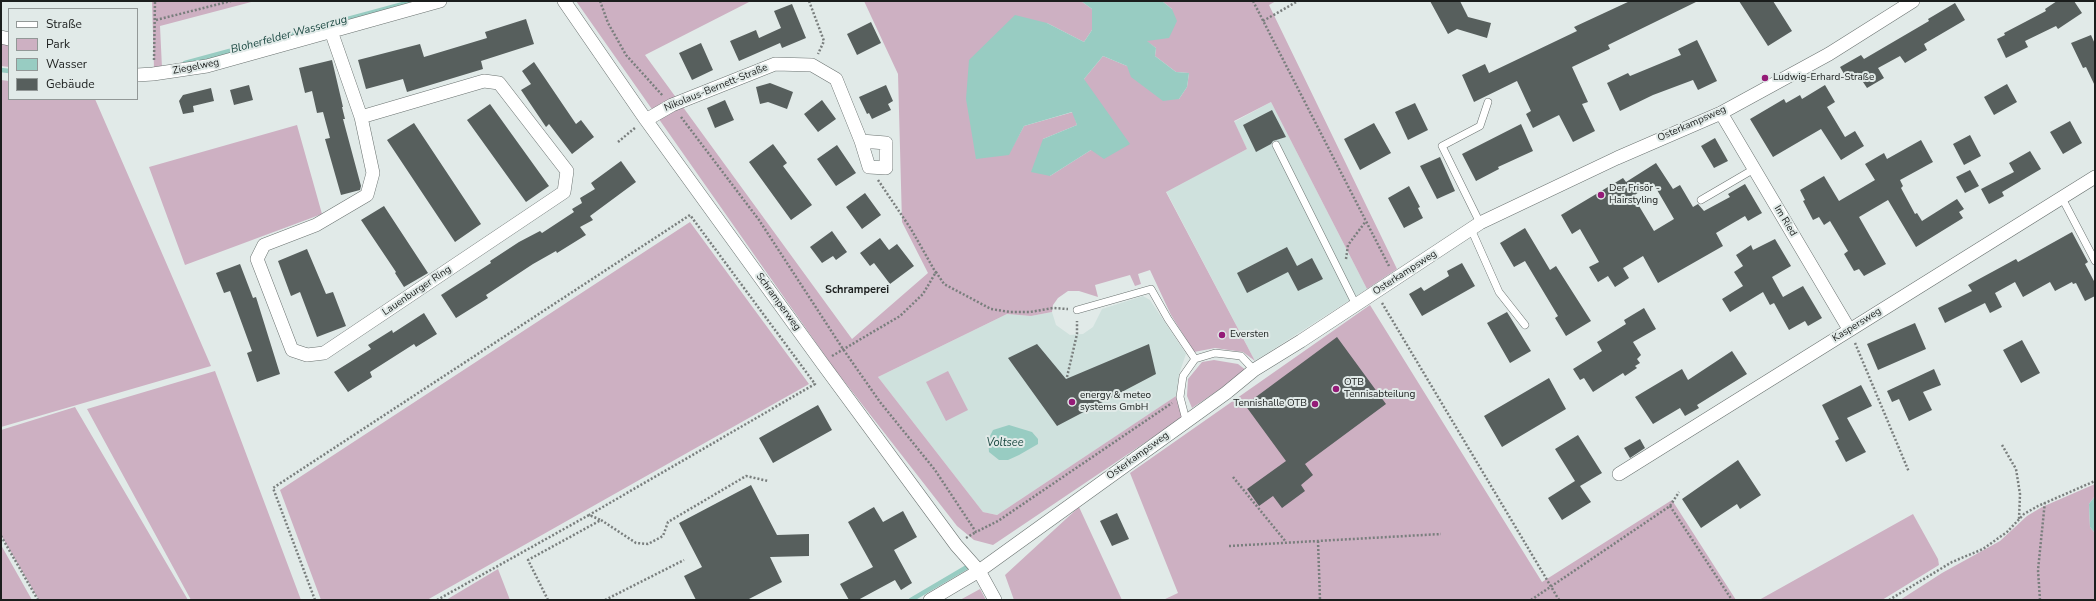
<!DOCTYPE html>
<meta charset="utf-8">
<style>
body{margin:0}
#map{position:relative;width:2096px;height:601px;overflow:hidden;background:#e1eae8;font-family:"Nunito Sans",sans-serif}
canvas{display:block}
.frame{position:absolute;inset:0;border:2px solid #1b1e1d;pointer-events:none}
.legend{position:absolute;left:8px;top:8px;width:130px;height:92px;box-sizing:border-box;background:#e1eae8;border:1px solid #929897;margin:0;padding:5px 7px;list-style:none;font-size:12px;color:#1b1e1d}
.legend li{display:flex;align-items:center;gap:8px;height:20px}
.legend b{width:20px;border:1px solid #929897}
</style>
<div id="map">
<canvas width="2096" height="601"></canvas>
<div class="frame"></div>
<ul class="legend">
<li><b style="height:5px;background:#fff"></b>Straße</li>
<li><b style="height:11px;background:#cdb0c2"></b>Park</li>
<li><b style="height:11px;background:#98ccc2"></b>Wasser</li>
<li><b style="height:11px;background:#575f5d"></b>Gebäude</li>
</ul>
</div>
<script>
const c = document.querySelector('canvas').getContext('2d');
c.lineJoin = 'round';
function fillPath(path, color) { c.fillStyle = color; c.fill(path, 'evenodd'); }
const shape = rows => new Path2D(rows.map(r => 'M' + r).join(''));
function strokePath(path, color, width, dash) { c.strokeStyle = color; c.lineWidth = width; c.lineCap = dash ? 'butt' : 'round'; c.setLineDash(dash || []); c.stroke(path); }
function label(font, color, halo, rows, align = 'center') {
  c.font = font + ' "Nunito Sans",sans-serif'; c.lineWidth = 4; c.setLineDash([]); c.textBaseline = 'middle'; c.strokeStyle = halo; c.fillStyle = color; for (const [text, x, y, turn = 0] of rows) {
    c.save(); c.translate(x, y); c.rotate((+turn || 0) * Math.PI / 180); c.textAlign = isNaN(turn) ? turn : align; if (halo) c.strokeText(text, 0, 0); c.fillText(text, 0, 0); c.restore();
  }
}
const built = shape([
 [1271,102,1367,289,1255,361,1166,191,1247,149,1234,122],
 [1143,296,1150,300,1186,354,1179,374,1176,396,997,515,983,512,878,377,1007,314,1031,316,1052,312,1056,325,1070,335,1083,334,1093,327,1102,309]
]);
const green = shape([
 [152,1,255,1,160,26,162,68,154,69],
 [576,1,751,1,645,55,852,339,928,273,902,222,898,74,864,1,1081,1,1092,9,1092,30,1084,42,1047,23,1008,155,1024,126,1073,112,1077,125,1043,139,1050,176,1091,150,1084,79,1103,56,1127,66,1179,99,1187,87,1189,73,1176,72,1155,56,1156,48,1146,41,1172,9,1162,1,1276,1,1269,5,1397,269,1367,289,1271,102,1234,121,1247,149,1166,192,1255,361,1243,352,1215,348,1194,352,1171,315,1150,270,1138,274,1141,284,1135,286,1130,275,1095,285,1098,297,1079,291,1068,291,1058,298,1053,305,1052,312,1031,316,1007,314,878,377,983,512,997,515,1176,396,1183,417,993,545,974,540,957,526,833,367],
 [1,41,9,44,9,67,1,66],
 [1,80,9,81,9,99,95,99,211,366,1,427],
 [297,125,322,214,185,265,149,167],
 [690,222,809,384,427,600,321,600,280,490],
 [1370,305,1542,582,1672,500,1736,600,1163,600,1178,593,1130,473],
 [1214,360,1238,364,1247,371,1192,408,1187,396,1188,379,1202,362],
 [215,371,301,600,191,600,87,409],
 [948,371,968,410,946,421,926,382],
 [75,407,188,600,39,600,1,535,1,430],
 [2095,484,2095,496,2089,504,2090,527,2095,533,2095,600,1900,600,1942,573,2000,541,2027,516,2042,507],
 [1079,507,1122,600,1014,600,1005,575],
 [1913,514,1938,559,1939,565,1882,600,1759,600],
 [1,545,32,600,1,600],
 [498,569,510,600,446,600],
 [980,589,986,600,960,600]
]);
const water = shape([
 [1081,1,1162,1,1172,9,1177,21,1169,38,1147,41,1156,48,1155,56,1176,72,1189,73,1187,87,1179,99,1163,101,1131,77,1127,66,1103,56,1084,79,1130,144,1104,159,1091,150,1050,176,1031,172,1043,139,1077,125,1072,112,1024,126,1009,155,976,159,966,99,969,60,1015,15,1047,23,1084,42,1092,30,1092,9],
 [1009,425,1032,432,1038,439,1038,444,1019,455,1008,460,999,460,989,452,988,440,993,430],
 [2095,496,2095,533,2090,527,2089,504]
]);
const stream = shape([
 [185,63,414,1],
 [1,70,9,71],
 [911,600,967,567]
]);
const building = shape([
 [1430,1,1460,1,1468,17,1491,23,1487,38,1457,29,1448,34],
 [1630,1,1698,1,1608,45,1610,49,1572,67,1588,102,1582,104,1595,131,1573,142,1559,115,1533,128,1526,114,1531,111,1517,81,1474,102,1462,75,1485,64,1489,73,1577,31,1574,27],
 [1739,1,1773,1,1792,31,1768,46],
 [2057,1,2074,1,2082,13,2058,29,2056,26,2025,41,2028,47,2006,58,1997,39,2005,35,2004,33,2046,11,2045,9],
 [1955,3,1965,20,1924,44,1927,50,1905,63,1900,56,1878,68,1884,78,1867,88,1857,73,1847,79,1840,67,1861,55,1864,59,1929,21,1928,19],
 [792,4,806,38,782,48,780,43,739,61,730,41,756,30,759,38,781,28,774,11],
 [526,19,534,44,481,61,483,69,407,92,403,79,366,89,358,60,420,44,424,57,487,38,485,32],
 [871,22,881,43,857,55,847,34],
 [2091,35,2095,44,2095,86,2086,67,2083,68,2071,43],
 [1697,40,1717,81,1698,90,1693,80,1653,95,1620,111,1607,83,1628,73,1630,76,1681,55,1678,49],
 [701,43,713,70,692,80,679,53],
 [332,60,343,107,342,107,345,119,343,119,361,186,360,190,341,195,325,139,330,138,323,112,317,113,312,91,305,93,299,68],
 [534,62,576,124,581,120,594,137,572,154,549,124,546,127,521,90,531,84,522,71],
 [770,83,793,92,787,109,768,102,760,104,756,87],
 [2007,84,2017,102,1994,115,1984,97],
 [249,85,253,100,234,105,230,90],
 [886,85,893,101,888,104,891,110,872,119,869,113,867,114,859,97],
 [1825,85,1835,102,1827,107,1845,137,1855,131,1864,146,1841,160,1821,129,1773,157,1750,119,1784,99,1786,103,1800,95,1802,99],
 [211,88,214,101,193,106,194,112,183,114,179,101,183,95],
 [725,100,734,120,715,128,707,108],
 [822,100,836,119,818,132,804,114],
 [1415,103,1428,130,1408,140,1395,112],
 [490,104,549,186,526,202,467,120],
 [1272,110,1286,137,1273,141,1271,144,1256,152,1243,125],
 [2070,121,2082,143,2063,154,2050,132],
 [414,123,481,224,455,242,387,140],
 [1374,123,1391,153,1360,170,1344,139],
 [1521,124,1533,151,1498,167,1499,169,1476,181,1462,154],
 [1970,135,1981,156,1964,165,1953,144],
 [1715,138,1728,161,1714,168,1701,146],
 [1921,140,1933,162,1900,180,1903,186,1901,188,1915,214,1917,213,1922,221,1957,199,1964,209,1959,212,1963,218,1916,247,1888,200,1859,217,1886,264,1864,276,1859,269,1854,271,1844,254,1848,251,1830,221,1824,225,1819,217,1813,220,1803,201,1805,200,1800,190,1824,176,1839,201,1875,180,1865,164,1884,153,1887,159],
 [773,144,787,163,783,166,812,205,791,220,749,162],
 [837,145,856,173,836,186,817,159],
 [2030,151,2041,169,2002,192,2004,196,1989,204,1981,189,2014,172,2009,163],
 [1440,157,1455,191,1437,199,1420,166],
 [621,161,636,182,590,216,593,220,580,227,586,235,557,253,556,251,533,264,486,295,488,298,456,318,441,295,491,263,490,261,519,242,540,231,542,233,574,212,572,209,582,203,580,198,595,189,591,183],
 [1656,163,1673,189,1680,185,1693,207,1698,204,1704,211,1730,197,1728,194,1745,184,1762,213,1748,221,1745,216,1716,233,1723,246,1658,283,1643,256,1623,268,1629,278,1615,287,1608,276,1598,282,1589,267,1599,262,1580,229,1572,234,1561,215,1623,178,1626,182],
 [1653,183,1674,219,1654,231,1633,196],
 [1970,170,1979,186,1965,193,1956,177],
 [1409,186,1420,207,1418,208,1423,218,1404,228,1388,198],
 [865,193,881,215,862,229,846,207],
 [384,206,428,273,404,287,395,273,396,272,361,220],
 [1525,228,1550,270,1556,266,1591,321,1566,336,1555,318,1558,316,1525,261,1514,267,1500,243],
 [832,231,847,252,836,260,833,256,822,263,810,247],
 [2072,232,2088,262,2085,264,2095,283,2095,296,2085,301,2076,283,2073,284,2072,282,2055,291,2050,282,2023,297,2015,282,1995,293,2002,307,1990,313,1985,303,1945,323,1938,308,1972,291,1968,285,2016,259,2018,262],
 [880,238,889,250,897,244,914,266,890,284,874,263,870,266,860,253],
 [1775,239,1791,266,1772,277,1783,297,1803,286,1822,318,1808,326,1805,321,1789,330,1774,303,1770,305,1763,292,1730,312,1722,299,1743,286,1734,272,1743,266,1736,255,1751,245,1753,250],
 [1287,247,1297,266,1312,258,1323,279,1298,291,1288,272,1247,293,1237,273],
 [307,249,326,294,333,292,346,326,317,337,300,292,291,296,278,261],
 [1462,263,1475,286,1422,316,1409,294,1421,287,1424,291,1449,276,1447,271],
 [240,264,253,298,256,297,280,374,257,382,247,353,252,351,230,291,224,293,216,273],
 [1644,308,1656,329,1633,342,1641,355,1637,359,1640,363,1635,366,1637,368,1625,376,1623,373,1593,392,1584,378,1580,380,1573,369,1602,351,1597,342,1626,324,1624,320],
 [1507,312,1531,351,1510,363,1487,323],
 [424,313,437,334,416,347,414,344,370,372,372,377,348,392,334,372,371,349,368,345,392,330,393,333],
 [1915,323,1926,349,1878,370,1867,344],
 [1337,337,1386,404,1305,464,1313,475,1301,485,1305,491,1282,508,1273,496,1259,506,1247,489,1286,461,1245,405],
 [2022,340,2040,373,2021,383,2003,350],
 [1037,344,1066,379,1149,344,1156,374,1057,426,1008,358],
 [1732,351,1747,374,1697,405,1699,408,1685,416,1680,408,1653,424,1635,397,1682,369,1688,380],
 [1934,369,1941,385,1923,392,1932,410,1909,421,1899,399,1892,402,1887,391],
 [1549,378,1566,409,1502,447,1484,416],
 [1861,385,1872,406,1847,418,1866,452,1846,462,1835,441,1839,439,1822,405],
 [818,405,832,430,773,463,759,438],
 [1578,435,1602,473,1580,486,1591,502,1562,520,1548,498,1575,481,1555,449],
 [1640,439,1645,448,1630,458,1624,448],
 [1738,460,1761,495,1740,509,1737,504,1701,528,1682,499],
 [751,485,777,535,809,534,809,556,770,557,782,582,747,600,696,600,684,576,702,567,679,523],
 [874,507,883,522,903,511,917,537,894,550,912,583,901,590,895,580,858,600,849,600,840,584,873,567,848,522],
 [1117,513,1129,539,1112,546,1100,521]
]);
const path = shape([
 [600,1,608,23,626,55,663,96],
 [809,1,824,41,818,54],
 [1253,1,1389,266],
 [156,20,231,1],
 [1263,21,1298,1],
 [154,60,155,1],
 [681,117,759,220,843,349,880,402,935,470,976,532,998,521,1172,403],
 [618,142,636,127],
 [878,180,911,229,936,273],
 [1346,259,1348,245,1366,221],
 [1382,303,1559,600],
 [1855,343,1909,472],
 [832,356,900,316,923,294,936,272,944,284,991,309,1010,312,1030,312,1053,308,1068,309],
 [1067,377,1077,334,1077,321],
 [2002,445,2016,469,2020,494,2019,519],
 [1233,477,1286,542],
 [1670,506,1732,600],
 [1,536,38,600],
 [966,538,976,532],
 [1318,541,1320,600],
 [1229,546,1441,534],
 [315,600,273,488,690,215,815,384,589,515],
 [437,600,589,515,601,520],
 [548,600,528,560,601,520,636,543,648,544,663,536,668,522,746,476,768,481],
 [605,600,684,560],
 [1531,600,1670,506,1679,492],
 [1889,600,1952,562,1983,549,2007,532,2024,514,2038,506,2095,481],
 [2040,600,2038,570,2045,501]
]);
const service = shape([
 [1276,145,1356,305],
 [2062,198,2095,261],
 [1701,200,1754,169],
 [1480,223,1442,146,1480,126,1488,102],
 [1471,229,1499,292,1525,325],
 [1077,310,1151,289,1168,319,1195,359],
 [1186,420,1180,397,1183,376,1195,359,1215,353,1241,356,1254,370]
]);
const minor = shape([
 [564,1,646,120,822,363,956,545,979,571,995,600],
 [331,31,361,117,373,173,367,195,316,225,264,245,257,259,292,350,307,355,324,353,564,192,567,171,499,83,484,81,361,117],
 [1,37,9,39],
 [137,75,153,74,207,66,440,1],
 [1721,113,1849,329],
 [646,120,672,105,775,64,812,65,836,79,861,141,869,167,886,168,886,143,861,141],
 [1619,474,2095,177],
 [930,600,979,571,1226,393,1254,370,1301,341,1480,223,1617,158,1721,113,1829,54,1913,1]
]);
const markers = [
 [1765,78,4,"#941b77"],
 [1601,195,4,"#941b77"],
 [1222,335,4,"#941b77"],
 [1336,389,4,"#941b77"],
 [1072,402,4,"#941b77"],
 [1315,404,4,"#941b77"]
];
const streetNames = [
 ["Ziegelweg",196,67,-11],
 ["Nikolaus-Bernett-Straße",716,88,-22],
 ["Osterkampsweg",1692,124,-24],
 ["Im Ried",1785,221,59],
 ["Osterkampsweg",1405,273,-33],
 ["Lauenburger Ring",417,291,-34],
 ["Schramperweg",778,302,54],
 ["Kaspersweg",1857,325,-32],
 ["Osterkampsweg",1138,456,-36]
];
const poiNames = [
 ["Ludwig-Erhard-Straße",1773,78],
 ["Der Frisör -",1609,189],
 ["Hairstyling",1609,201],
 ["Eversten",1230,335],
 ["OTB",1344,383],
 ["Tennisabteilung",1344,395],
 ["energy & meteo",1080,396],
 ["systems GmbH",1080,408],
 ["Tennishalle OTB",1307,404,"right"]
];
const waterNames = [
 ["Bloherfelder Wasserzug",289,35,-15],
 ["Voltsee",1005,443]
];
const neighbourhoodNames = [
 ["Schramperei",857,290]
];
fillPath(built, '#cfe1dd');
fillPath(green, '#cdb0c2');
fillPath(water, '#98ccc2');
strokePath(stream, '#98ccc2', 4.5);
fillPath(building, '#575f5d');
strokePath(service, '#6a7270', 8);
strokePath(minor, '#6a7270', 14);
strokePath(path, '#797e7d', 2.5, [2, 2]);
strokePath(service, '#fff', 7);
strokePath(minor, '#fff', 13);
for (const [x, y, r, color] of markers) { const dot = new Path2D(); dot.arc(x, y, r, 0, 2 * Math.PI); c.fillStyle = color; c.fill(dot); strokePath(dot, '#e1eae8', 1.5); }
label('10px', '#1b1e1d', '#e1eae8', streetNames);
label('10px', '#1b1e1d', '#e1eae8', poiNames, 'left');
label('italic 11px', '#194740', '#e1eae8', waterNames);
label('bold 11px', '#1b1e1d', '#e1eae8', neighbourhoodNames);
</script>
